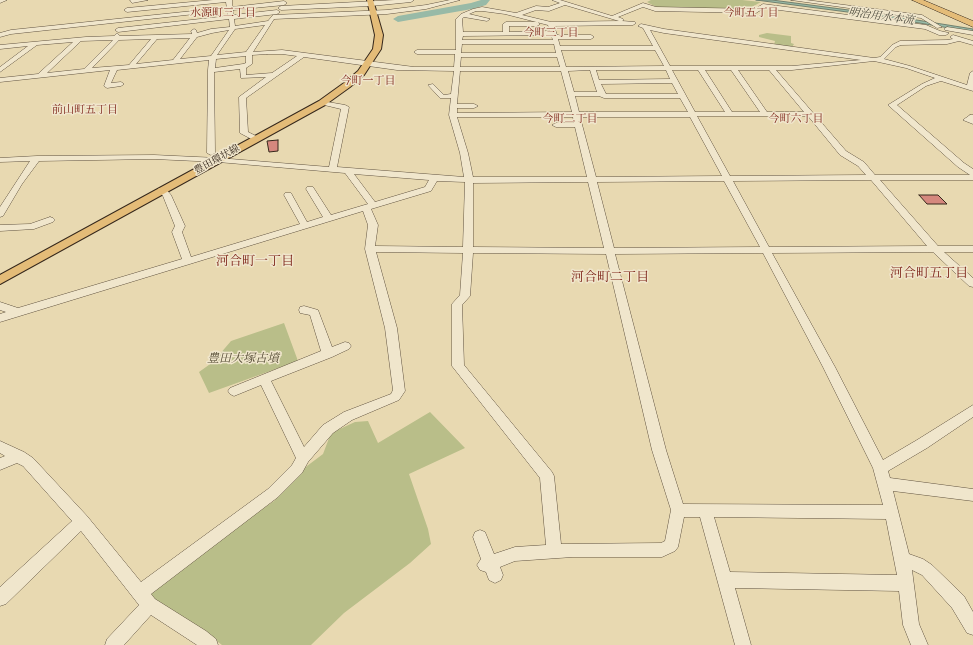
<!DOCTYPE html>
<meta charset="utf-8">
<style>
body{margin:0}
canvas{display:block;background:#e8d9b1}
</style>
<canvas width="973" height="645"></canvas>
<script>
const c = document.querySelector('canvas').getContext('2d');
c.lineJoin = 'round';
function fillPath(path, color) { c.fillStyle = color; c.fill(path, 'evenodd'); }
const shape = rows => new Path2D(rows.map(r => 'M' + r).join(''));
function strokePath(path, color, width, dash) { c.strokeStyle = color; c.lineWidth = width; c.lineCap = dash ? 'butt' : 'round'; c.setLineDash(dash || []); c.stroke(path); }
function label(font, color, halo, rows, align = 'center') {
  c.font = font + ' Cardo,"Noto Serif JP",serif'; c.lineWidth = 3; c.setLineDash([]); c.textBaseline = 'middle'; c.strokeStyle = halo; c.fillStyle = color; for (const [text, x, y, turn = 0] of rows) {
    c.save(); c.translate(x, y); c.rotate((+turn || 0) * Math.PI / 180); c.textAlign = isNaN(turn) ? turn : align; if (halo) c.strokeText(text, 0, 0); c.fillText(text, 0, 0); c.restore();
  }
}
const green = shape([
 [651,0,742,0,761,2,748,9,658,8,647,2],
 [767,33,791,36,791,43,794,44,792,47,774,45,775,41,759,37,759,35],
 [284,323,298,361,209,393,199,372,213,362,231,341],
 [430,412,465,448,409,474,428,529,431,544,410,563,344,613,311,645,222,645,205,632,149,605,153,588,214,542,274,501,303,469,323,454,331,433,355,422,368,421,378,443]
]);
const water = shape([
 [756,0,772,0,879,14,973,29,973,32,878,16,756,0]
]);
const river = shape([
 [481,0,490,0,486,5,472,9,398,22,393,19,398,16,471,3,481,0]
]);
const building = shape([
 [278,140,278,151,269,152,267,141,278,140],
 [919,195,938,195,947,204,927,204,919,195]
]);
const minor = shape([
 [0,0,7,0,0,3,0,0],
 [130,0,148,0,132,3,130,0],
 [213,0,232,0,232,7,284,1,287,3,284,5,233,10,233,15,277,10,280,12,277,14,234,19,235,26,268,21,273,15,387,10,426,5,450,0,460,0,426,9,387,14,274,19,253,52,282,50,414,67,454,67,455,54,417,54,414,52,417,50,456,50,456,19,461,14,473,9,482,7,516,13,536,6,548,7,560,3,552,0,560,0,612,16,643,3,656,7,755,9,763,4,926,25,940,31,949,33,946,35,939,35,925,29,764,8,756,13,655,11,643,7,618,17,623,19,624,20,622,21,635,22,636,23,633,25,554,26,557,35,591,35,594,37,591,39,558,39,560,46,653,46,643,28,638,26,641,24,664,29,874,58,880,57,892,45,900,41,947,40,953,39,950,37,953,35,973,41,973,45,959,41,947,44,901,45,896,47,884,59,910,66,967,85,970,73,973,71,973,91,941,81,926,86,897,105,964,163,973,169,973,180,880,180,938,246,973,246,973,252,944,252,973,278,973,287,969,286,933,252,772,253,835,367,883,460,917,440,973,405,973,417,927,448,888,471,890,478,973,489,973,501,893,491,909,554,923,559,932,565,964,596,973,612,973,635,967,633,952,608,922,575,912,570,919,624,928,645,911,645,903,625,899,591,735,588,751,645,735,645,700,517,684,517,678,547,675,551,662,557,573,557,515,561,500,567,503,575,501,580,495,583,489,580,486,572,480,570,477,565,481,559,473,537,475,532,480,530,485,532,494,554,515,547,546,545,540,478,452,366,452,304,460,295,463,253,376,252,397,328,405,391,399,400,352,420,333,433,308,462,302,473,278,497,151,594,155,599,206,631,216,639,218,645,197,645,151,615,124,645,105,645,107,639,139,605,81,531,6,604,0,606,0,587,72,521,23,466,17,463,0,470,0,458,5,456,0,453,0,441,24,452,33,458,87,516,141,582,268,489,292,465,296,458,261,385,234,396,230,394,228,391,230,388,321,351,310,315,300,313,299,310,300,307,304,306,318,310,332,347,345,342,349,343,351,346,349,349,332,357,271,381,304,447,323,425,344,412,391,394,393,390,385,328,365,249,368,225,363,211,0,322,0,314,6,312,0,310,0,302,18,308,182,259,172,232,175,226,163,196,158,190,159,188,165,188,171,195,185,226,182,232,191,257,300,224,284,195,285,193,291,193,307,222,323,217,306,189,307,187,313,187,331,215,368,204,345,173,218,162,154,159,39,161,22,184,3,216,0,217,0,207,30,161,0,162,0,158,37,156,154,155,218,158,329,167,341,109,320,104,318,103,322,101,345,105,349,107,337,167,464,177,460,153,449,115,451,98,440,98,428,85,433,84,444,95,451,94,454,71,397,70,304,57,246,98,248,132,258,137,258,141,255,141,240,133,239,97,266,77,241,78,240,69,214,72,215,153,211,155,207,153,208,70,209,60,117,70,111,83,121,82,124,84,121,86,107,88,104,86,110,70,0,82,0,78,38,74,73,42,37,45,0,72,0,67,28,46,0,49,0,45,86,37,114,36,117,33,120,36,192,34,191,31,194,29,196,30,197,33,211,29,230,27,229,19,118,32,115,30,118,28,228,16,226,2,127,12,124,10,127,8,213,0],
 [565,5,619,21,620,21,551,22,522,15,536,10,549,11,565,5],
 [476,11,482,11,505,14,548,25,550,31,509,32,509,26,537,26,540,24,537,22,506,22,503,24,503,32,463,32,462,19,464,17,487,21,490,19,469,14,476,11],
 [265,25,246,52,217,55,235,29,265,25],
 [229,30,211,56,180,59,197,37,212,33,229,30],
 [650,30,664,33,861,60,792,66,670,66,650,30],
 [551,35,553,40,462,40,463,36,551,35],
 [190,38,173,60,136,64,157,39,190,38],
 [151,39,129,65,92,68,119,40,151,39],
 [113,40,84,69,47,73,81,41,113,40],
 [462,44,554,44,556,53,461,53,462,44],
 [561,50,655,50,664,66,566,67,561,50],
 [267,54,282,54,297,56,272,73,246,75,246,68,252,64,252,55,267,54],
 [246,56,246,63,243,64,215,68,216,59,246,56],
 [461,57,557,57,560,67,460,67,461,57],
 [874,61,906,68,935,78,922,84,888,105,958,167,970,175,875,175,864,162,846,151,776,70,792,70,874,61],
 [590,70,597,92,574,92,568,71,590,70],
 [596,70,666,70,670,79,599,80,596,70],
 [672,70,698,70,725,112,695,112,672,70],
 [705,70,731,70,760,112,732,112,705,70],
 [738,70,769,70,804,112,767,112,738,70],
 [460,71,561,71,572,112,457,113,457,108,474,108,478,106,474,104,457,104,460,71],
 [672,83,678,94,606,94,601,84,672,83],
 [575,96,599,96,604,98,680,98,688,112,579,112,575,96],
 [697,116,808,116,840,155,858,166,866,175,730,176,697,116],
 [457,117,573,117,574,123,556,123,552,125,556,127,575,127,587,177,473,177,468,153,457,117],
 [580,117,690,117,722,176,596,177,580,117],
 [354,174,429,180,425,187,375,202,354,174],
 [871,180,927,246,769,247,733,181,871,180],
 [437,181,465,182,463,247,375,246,378,225,371,209,431,191,437,181],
 [724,181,760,247,614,248,597,182,724,181],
 [588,182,604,248,473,247,473,183,588,182],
 [473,253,606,254,652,450,671,510,665,541,661,543,561,544,554,476,552,472,464,365,462,305,470,296,473,253],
 [763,253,823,367,873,468,883,505,683,504,666,450,615,254,763,253],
 [714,517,886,519,897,575,730,572,714,517],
 [395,0,414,0,411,2,371,6,281,10,278,8,281,6,395,0],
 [791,0,806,0,922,15,942,27,937,28,921,18,791,0],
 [193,11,195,12,195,14,11,34,0,37,0,33,11,30,193,11],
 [947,27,973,31,973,35,945,30,944,29,947,27],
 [970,115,973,115,973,124,963,120,970,115],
 [50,217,53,218,55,220,53,222,34,229,0,231,0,225,30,224,50,217]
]);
const major = shape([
 [367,0,373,0,383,35,381,49,364,75,350,87,325,105,0,284,0,275,319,101,344,83,358,71,373,49,375,35,367,0]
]);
const highway = shape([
 [912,0,923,0,973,21,973,27,912,0]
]);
const farStreetnames = [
 ["豊田環状線",217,160,-29]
];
const farNeighbourhoodnames = [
 ["水源町三丁目",223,13],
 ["今町五丁目",751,13],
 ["今町三丁目",551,33],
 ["今町一丁目",368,81],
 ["前山町五丁目",85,110],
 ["今町二丁目",570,119],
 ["今町六丁目",796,119]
];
const farWaternames = [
 ["明治用水本流",881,17,8]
];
const parkNames = [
 ["豊田大塚古墳",243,359]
];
const neighbourhoodNames = [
 ["河合町一丁目",255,262],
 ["河合町五丁目",929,274],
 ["河合町二丁目",610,278]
];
fillPath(green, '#b9be89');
fillPath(water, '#98baa7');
strokePath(water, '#71806f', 1);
fillPath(river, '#98baa7');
fillPath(building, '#d5887e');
strokePath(building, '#36281c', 1);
strokePath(minor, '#625441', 1);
strokePath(major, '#36281c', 2);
strokePath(highway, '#36281c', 1);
fillPath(minor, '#f0e6cc');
fillPath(major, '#e4bc78');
fillPath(highway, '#e4bc78');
label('10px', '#36281c', '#f0e6cc', farStreetnames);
label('11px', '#7a1f14', '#f0e6cc', farNeighbourhoodnames);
label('italic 11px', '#4e4c3f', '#f0e6cc', farWaternames);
label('italic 12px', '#574e37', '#f0e6cc', parkNames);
label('13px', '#7a1f14', '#f0e6cc', neighbourhoodNames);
</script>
